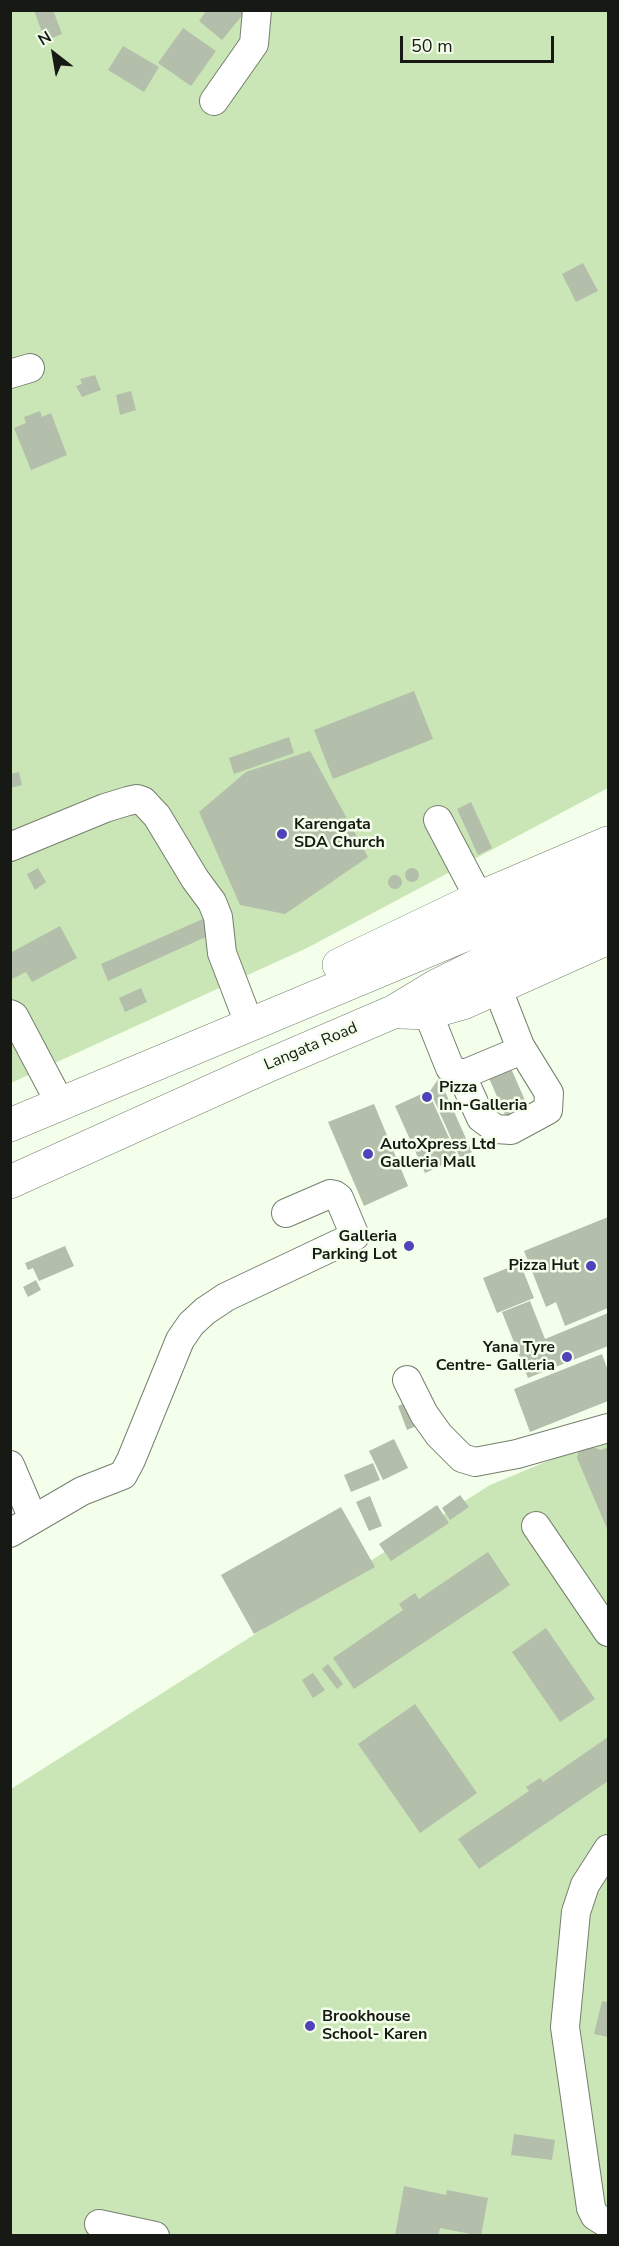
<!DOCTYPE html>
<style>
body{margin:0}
#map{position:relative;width:619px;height:2246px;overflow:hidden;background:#f3ffeb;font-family:"Nunito Sans",sans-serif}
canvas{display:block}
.frame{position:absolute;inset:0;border:12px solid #171a14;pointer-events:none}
.north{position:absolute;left:24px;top:24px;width:60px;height:60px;-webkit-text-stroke:4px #f3ffeb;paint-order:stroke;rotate:329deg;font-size:16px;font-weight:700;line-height:24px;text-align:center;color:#171a14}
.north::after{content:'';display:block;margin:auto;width:21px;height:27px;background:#171a14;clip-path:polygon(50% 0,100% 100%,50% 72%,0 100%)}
.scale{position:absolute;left:400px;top:36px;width:154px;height:27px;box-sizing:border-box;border:3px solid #171a14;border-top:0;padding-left:8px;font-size:18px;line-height:21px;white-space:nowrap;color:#171a14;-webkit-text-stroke:4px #f3ffeb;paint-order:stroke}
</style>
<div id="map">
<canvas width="619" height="2246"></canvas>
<div class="frame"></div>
<div class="north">N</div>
<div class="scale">50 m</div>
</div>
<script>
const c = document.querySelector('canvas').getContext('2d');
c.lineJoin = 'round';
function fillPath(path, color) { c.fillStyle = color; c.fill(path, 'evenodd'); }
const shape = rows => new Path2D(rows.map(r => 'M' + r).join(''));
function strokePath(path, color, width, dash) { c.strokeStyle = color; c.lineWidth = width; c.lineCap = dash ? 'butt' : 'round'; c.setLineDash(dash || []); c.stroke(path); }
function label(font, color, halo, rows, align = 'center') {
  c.font = font + ' "Nunito Sans",sans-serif'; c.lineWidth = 5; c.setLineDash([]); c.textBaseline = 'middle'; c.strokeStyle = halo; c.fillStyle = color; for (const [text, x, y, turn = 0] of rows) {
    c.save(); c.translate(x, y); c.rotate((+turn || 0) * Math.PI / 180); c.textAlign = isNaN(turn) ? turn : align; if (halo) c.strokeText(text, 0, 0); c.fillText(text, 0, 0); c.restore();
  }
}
const green = shape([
 [10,11,608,11,608,788,307,948,11,1083],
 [608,1436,608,2235,11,2236,11,1789,490,1485]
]);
const building = shape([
 [34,10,53,10,62,34,45,41],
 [207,10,244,10,245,12,222,40,199,21],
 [183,28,216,51,191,86,158,63],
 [123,46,159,67,144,92,108,70],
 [583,263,598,291,576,302,562,274],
 [95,375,101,390,82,397,76,386,82,384,80,379],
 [131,391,136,410,120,415,116,395],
 [40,411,42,417,51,413,67,455,31,470,14,428,26,423,24,417],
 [414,691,433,739,333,779,314,730],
 [289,737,294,753,234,774,229,758],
 [310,751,368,857,285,914,240,905,199,812,246,772],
 [19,772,22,785,10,788,10,774],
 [471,802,492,848,478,855,457,809],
 [38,868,46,882,35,890,27,874],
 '405 875a7 7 0 1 1 14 0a7 7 0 1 1-14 0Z',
 '388 882a7 7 0 1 1 14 0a7 7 0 1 1-14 0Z',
 [214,914,217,932,108,981,101,964],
 [60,926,77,958,32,982,26,972,10,980,10,953],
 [141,988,147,1002,125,1012,119,998],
 [507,1059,530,1112,508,1122,485,1069],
 [439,1078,472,1152,460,1158,430,1091],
 [428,1091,458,1158,425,1173,395,1106],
 [374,1104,408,1186,364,1206,328,1122],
 [608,1217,608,1308,565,1326,556,1302,546,1307,524,1251],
 [65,1246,74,1266,39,1281,33,1268,28,1270,25,1263],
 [520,1263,534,1298,497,1313,483,1278],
 [36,1280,41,1290,28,1297,23,1287],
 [530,1301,545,1339,608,1313,608,1346,528,1378,502,1312],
 [602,1354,608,1371,608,1401,530,1432,514,1389],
 [412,1400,421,1424,407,1430,398,1406],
 [394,1439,408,1468,383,1480,369,1451],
 [587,1445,601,1450,608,1447,608,1531,577,1458,579,1448],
 [373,1463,380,1480,351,1492,344,1475],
 [460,1495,469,1507,450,1520,442,1508],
 [370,1496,382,1526,369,1531,356,1502],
 [437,1505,449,1523,391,1561,379,1544],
 [341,1507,375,1567,254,1634,221,1575],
 [488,1552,510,1585,354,1689,333,1658,403,1610,399,1604,415,1593,419,1599],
 [546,1628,595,1699,560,1722,512,1652],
 [328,1664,343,1684,337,1689,322,1669],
 [313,1673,325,1690,313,1698,302,1680],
 [415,1704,477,1793,420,1833,358,1744],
 [608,1737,608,1781,479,1869,458,1839,529,1791,526,1787,540,1778,543,1782],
 [602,2001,608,2002,608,2037,594,2034],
 [514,2134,555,2140,552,2160,511,2155],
 [404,2186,446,2195,447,2190,488,2198,481,2236,440,2228,438,2236,395,2236]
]);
const minor = shape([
 [214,101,254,44,257,10],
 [10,374,30,368],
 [438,820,479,898],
 [10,847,105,808,128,801,137,799,143,801,157,816,195,879,212,902,218,917,222,953,250,1026],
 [428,1013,450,1068,461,1074,469,1072,517,1052,520,1046,497,987],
 [10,1014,14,1016,22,1031,60,1103],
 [461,1074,481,1118,496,1129,511,1130,548,1110,549,1093,520,1046],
 [407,1380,424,1414,439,1435,462,1458,475,1462,517,1454,608,1428],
 [10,1465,33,1519],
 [536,1526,608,1632],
 [10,1533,82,1491,123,1475,131,1460,180,1340,191,1324,205,1311,226,1297,355,1236,339,1198,335,1195,330,1194,286,1213],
 [608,1849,585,1885,576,1912,565,2027,591,2208,595,2216,608,2224],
 [99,2224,155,2236]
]);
const major = shape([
 [339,965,479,898,608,843],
 [401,1012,428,1013,463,1003,608,938],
 [10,1125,608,875],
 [10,1182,267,1066,393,1012,436,986,519,945,608,905]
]);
const markers = [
 [282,834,6,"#5043ba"],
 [427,1097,6,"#5043ba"],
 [368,1154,6,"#5043ba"],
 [409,1246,6,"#5043ba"],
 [591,1266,6,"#5043ba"],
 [567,1357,6,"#5043ba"],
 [310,2026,6,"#5043ba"]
];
const poiNames = [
 ["Karengata",294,825],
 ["SDA Church",294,843],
 ["Pizza",439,1088],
 ["Inn-Galleria",439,1106],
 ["AutoXpress Ltd",380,1145],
 ["Galleria Mall",380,1163],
 ["Galleria",397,1237,"right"],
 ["Parking Lot",397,1255,"right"],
 ["Pizza Hut",579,1266,"right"],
 ["Yana Tyre",555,1348,"right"],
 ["Centre- Galleria",555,1366,"right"],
 ["Brookhouse",322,2017],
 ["School- Karen",322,2035]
];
const streetNames = [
 ["Langata Road",311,1047,-23]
];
fillPath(green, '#cbe6b6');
fillPath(building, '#b3beab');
strokePath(minor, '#757f6e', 30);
strokePath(major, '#757f6e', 34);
strokePath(minor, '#fff', 28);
strokePath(major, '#fff', 33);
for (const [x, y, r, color] of markers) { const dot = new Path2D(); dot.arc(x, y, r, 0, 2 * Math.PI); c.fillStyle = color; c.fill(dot); strokePath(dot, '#f3ffeb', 2); }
label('bold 16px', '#171a14', '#f3ffeb', poiNames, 'left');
label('16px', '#171a14', '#f3ffeb', streetNames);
</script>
